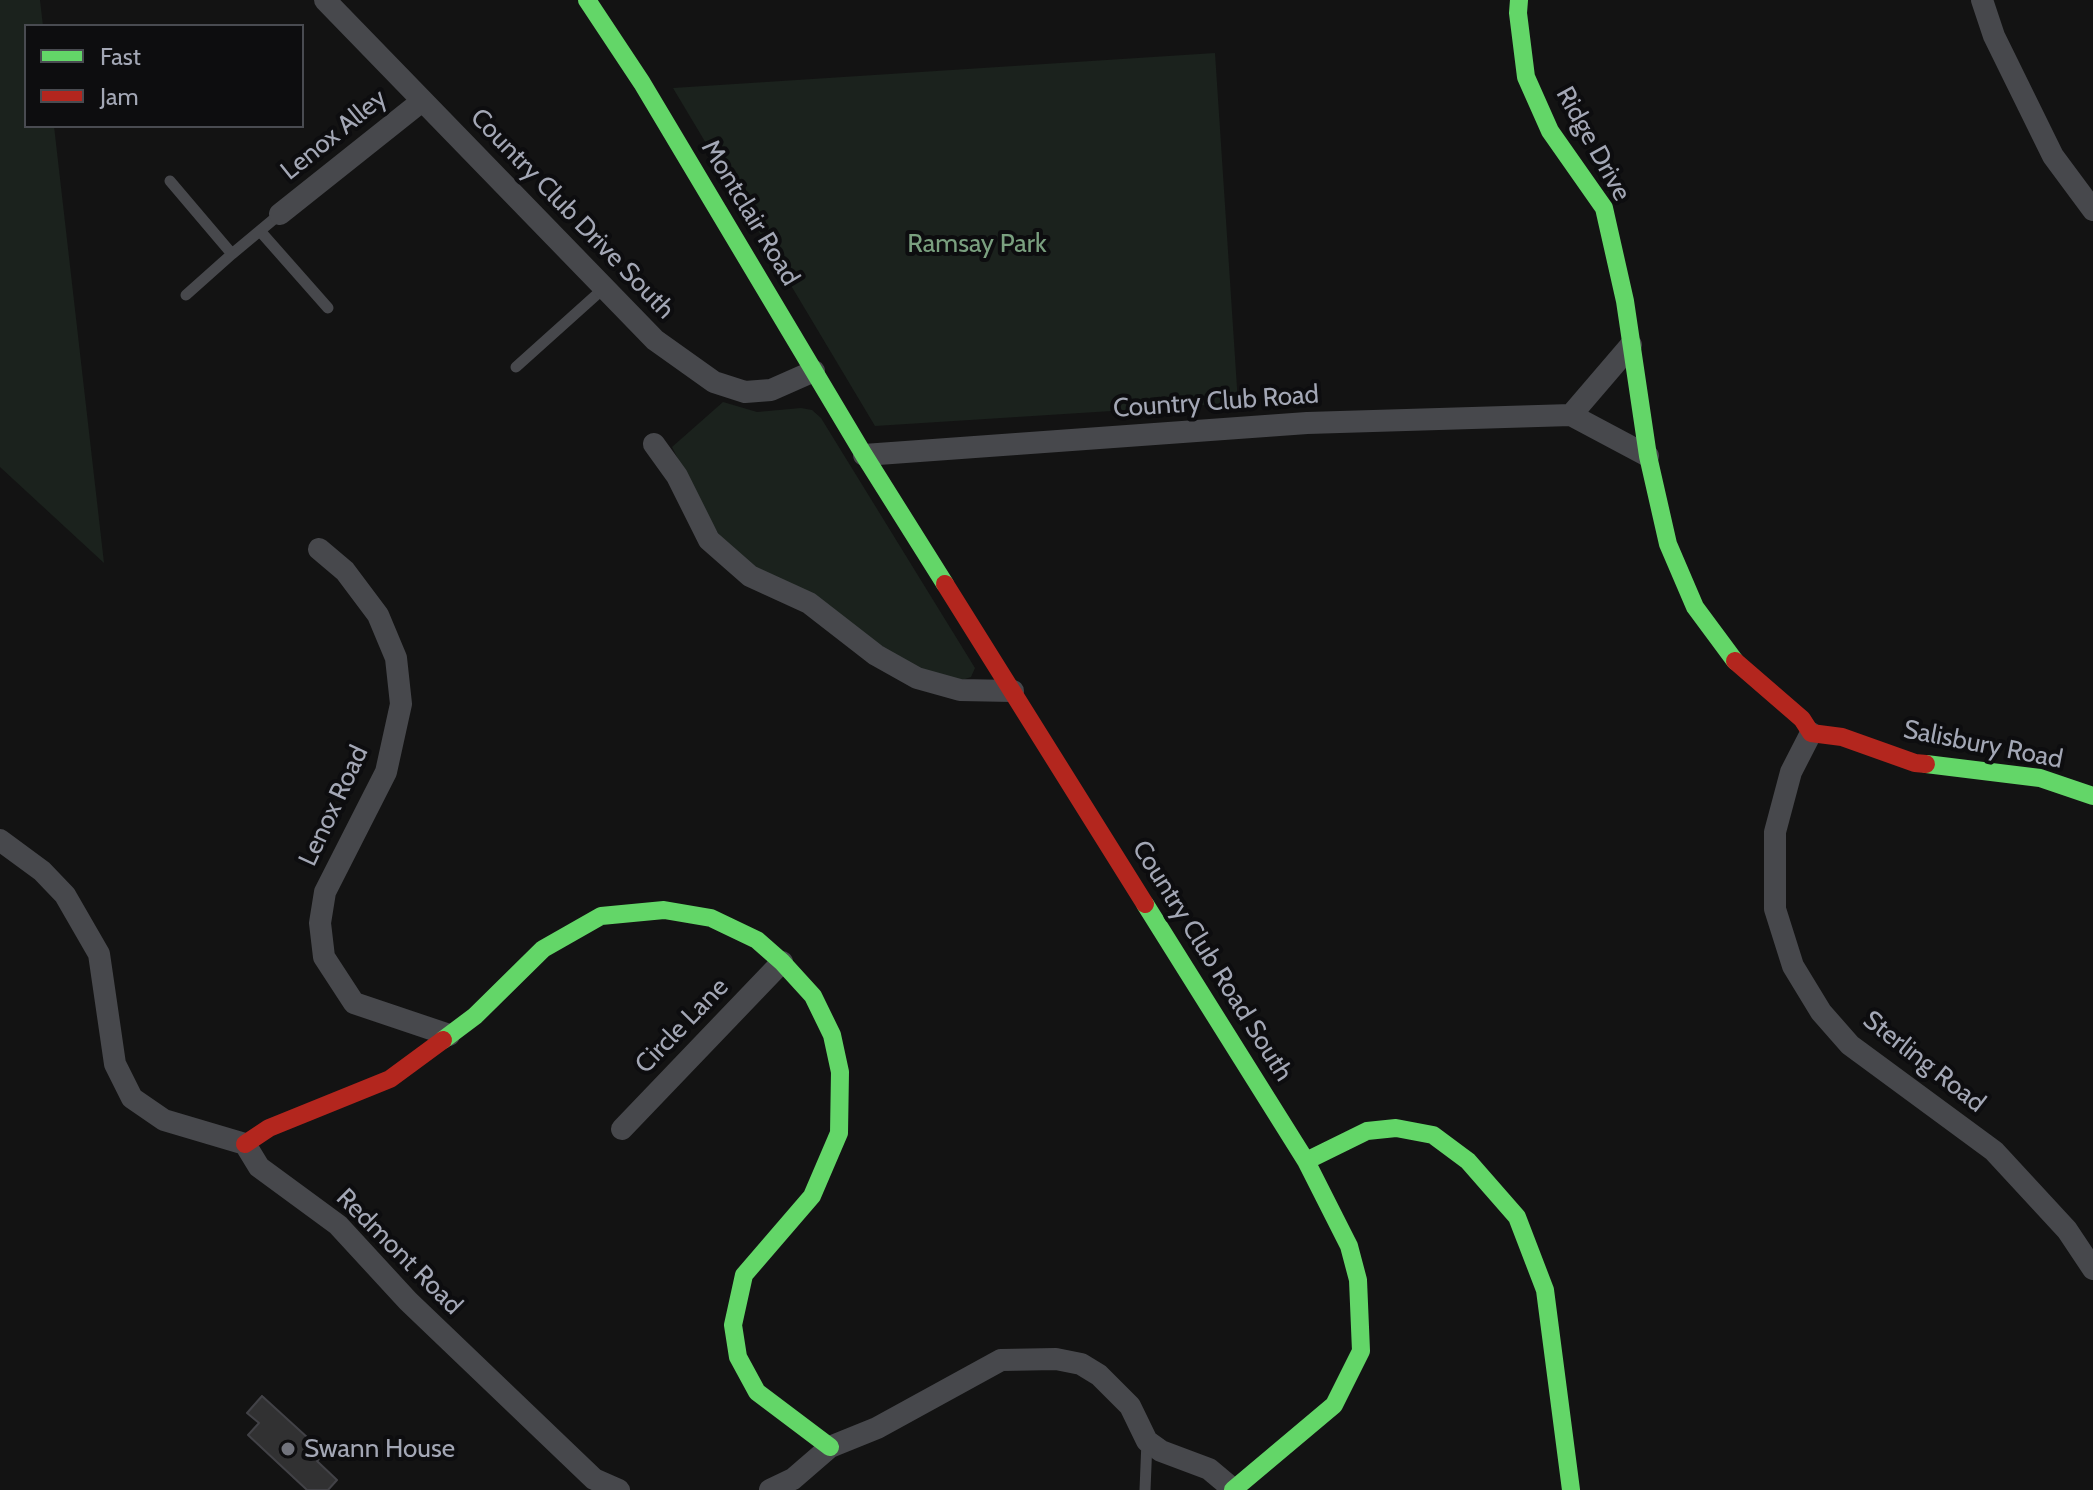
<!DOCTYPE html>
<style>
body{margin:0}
#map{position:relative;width:2093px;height:1490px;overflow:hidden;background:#131313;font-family:Cabin,sans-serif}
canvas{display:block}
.legend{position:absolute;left:24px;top:24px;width:280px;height:104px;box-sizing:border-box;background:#0d0d0f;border:2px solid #494b51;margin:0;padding:10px 14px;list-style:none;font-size:24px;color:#a3a7b5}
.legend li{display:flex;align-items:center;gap:16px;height:40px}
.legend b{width:40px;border:2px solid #494b51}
</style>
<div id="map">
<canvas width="2093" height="1490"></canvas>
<ul class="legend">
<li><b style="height:10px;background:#63d668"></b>Fast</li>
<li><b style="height:10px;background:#b3261e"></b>Jam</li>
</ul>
</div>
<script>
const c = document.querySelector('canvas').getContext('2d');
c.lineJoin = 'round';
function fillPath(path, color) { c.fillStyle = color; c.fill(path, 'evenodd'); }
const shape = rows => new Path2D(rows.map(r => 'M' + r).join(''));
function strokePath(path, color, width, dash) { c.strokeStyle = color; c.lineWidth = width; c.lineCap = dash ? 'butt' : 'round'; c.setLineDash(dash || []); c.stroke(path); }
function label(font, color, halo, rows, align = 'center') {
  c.font = font + ' Cabin,sans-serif'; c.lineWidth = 8; c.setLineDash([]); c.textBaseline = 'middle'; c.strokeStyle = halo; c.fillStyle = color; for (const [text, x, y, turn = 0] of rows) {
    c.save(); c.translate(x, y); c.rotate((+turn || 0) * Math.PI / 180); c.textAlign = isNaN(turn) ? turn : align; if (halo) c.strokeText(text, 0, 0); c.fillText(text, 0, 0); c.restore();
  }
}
const green = shape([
 [0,0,40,0,43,26,26,26,26,126,54,126,104,563,0,467],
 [1215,53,1238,403,875,426,673,88],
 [723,402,757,412,801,408,812,410,821,418,975,668,971,677,959,681,932,679,731,553,705,513,672,447]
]);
const building = shape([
 [262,1396,308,1438,306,1441,322,1456,317,1461,337,1480,328,1490,307,1490,248,1435,259,1423,247,1413,262,1396]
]);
const lane = shape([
 [170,181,232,254,280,214],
 [260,231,328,308],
 [186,295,232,254],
 [516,367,604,288],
 [1145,1490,1147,1441]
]);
const street = shape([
 [325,0,655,340,714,382,745,392,771,390,814,371],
 [1982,0,1994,36,2053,156,2093,210],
 [280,214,422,101],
 [1571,415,1631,345],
 [654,444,677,476,709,540,750,576,809,603,876,655,917,678,960,690,1013,691],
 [864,455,1307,423,1571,415,1648,456],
 [319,549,345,571,378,615,396,658,401,704,386,772,325,892,320,923,324,957,354,1003,449,1035],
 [1811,733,1791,772,1775,832,1775,909,1793,966,1821,1012,1850,1045,1994,1151,2067,1230,2093,1269],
 [0,840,42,871,65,895,99,954,115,1064,132,1098,164,1120,245,1144,259,1167,338,1225,408,1301,594,1479,619,1490],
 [622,1129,782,962],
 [770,1490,793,1479,830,1447,877,1428,1001,1360,1056,1359,1081,1364,1099,1375,1130,1406,1147,1441,1161,1451,1209,1469,1234,1490]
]);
const fast = shape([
 [587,0,642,83,864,455,945,584],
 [1519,0,1518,13,1526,77,1550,131,1604,208,1625,301,1648,456,1668,544,1695,607,1735,661],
 [1926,764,2040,778,2093,796],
 [1145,904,1306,1161,1349,1246,1358,1280,1361,1351,1334,1405,1233,1490],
 [443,1040,475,1016,543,949,601,916,664,910,711,918,757,940,782,962,813,996,832,1035,840,1072,839,1133,812,1196,744,1275,733,1325,738,1357,757,1392,830,1447],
 [1306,1161,1367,1131,1396,1128,1433,1135,1468,1161,1517,1217,1545,1290,1571,1490]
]);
const jam = shape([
 [945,584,1145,904],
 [1735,661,1802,719,1811,733,1842,737,1915,763,1926,764],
 [245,1144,269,1128,390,1079,443,1040]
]);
const markers = [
 [288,1449,8,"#71737c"]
];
const streetNames = [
 ["Lenox Alley",334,135,-39],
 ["Ridge Drive",1593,144,61],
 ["Montclair Road",750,213,59],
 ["Country Club Drive South",572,214,46],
 ["Country Club Road",1216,402,-4],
 ["Salisbury Road",1983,745,11],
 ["Lenox Road",334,806,-65],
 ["Country Club Road South",1212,961,58],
 ["Circle Lane",682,1026,-46],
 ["Sterling Road",1924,1062,38],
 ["Redmont Road",399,1252,45]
];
const parkNames = [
 ["Ramsay Park",977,244]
];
const poiNames = [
 ["Swann House",304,1449]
];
fillPath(green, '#1b221d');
fillPath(building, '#313132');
strokePath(building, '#424247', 2);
strokePath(lane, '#47484c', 11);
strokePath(street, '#47484c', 22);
strokePath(fast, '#63d668', 18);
strokePath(jam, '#b3261e', 18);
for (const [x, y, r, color] of markers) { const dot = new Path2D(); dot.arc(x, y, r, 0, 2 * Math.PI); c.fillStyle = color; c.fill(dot); strokePath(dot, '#0d0d0f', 3); }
label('26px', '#a3a7b5', '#0d0d0f', streetNames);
label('26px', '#7aa07f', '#0d0d0f', parkNames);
label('26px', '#a3a7b5', '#0d0d0f', poiNames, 'left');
</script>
